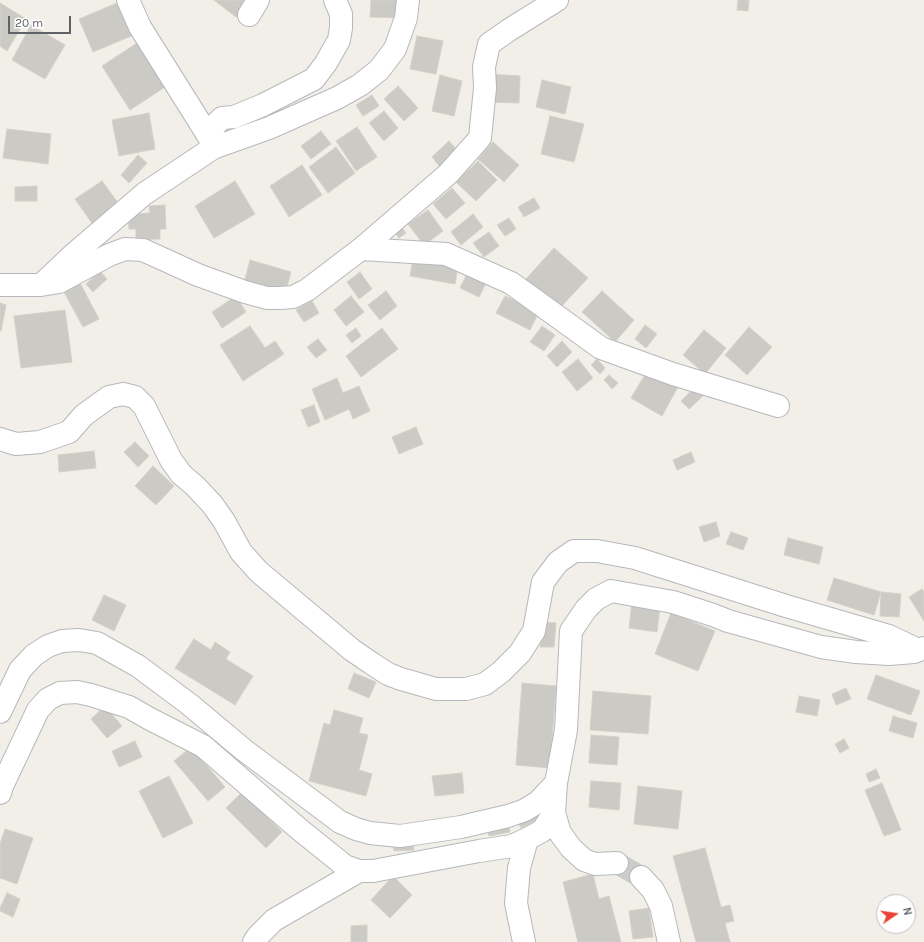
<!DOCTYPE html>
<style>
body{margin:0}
#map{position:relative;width:924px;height:942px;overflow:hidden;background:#f1efe8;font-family:Karla,sans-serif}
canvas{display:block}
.north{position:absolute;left:876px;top:894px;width:40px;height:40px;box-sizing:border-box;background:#fff;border:1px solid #bfc1c3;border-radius:50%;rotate:77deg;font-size:11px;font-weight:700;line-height:16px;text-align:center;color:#5f6368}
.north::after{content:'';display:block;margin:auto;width:14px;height:18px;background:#ea4335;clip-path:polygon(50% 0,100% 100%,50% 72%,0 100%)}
.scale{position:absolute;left:8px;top:16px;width:63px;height:18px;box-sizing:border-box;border:2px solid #5f6368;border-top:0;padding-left:5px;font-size:12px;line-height:14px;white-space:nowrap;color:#5f6368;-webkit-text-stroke:3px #fff;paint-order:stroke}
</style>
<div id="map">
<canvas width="924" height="942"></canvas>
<div class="north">N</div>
<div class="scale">20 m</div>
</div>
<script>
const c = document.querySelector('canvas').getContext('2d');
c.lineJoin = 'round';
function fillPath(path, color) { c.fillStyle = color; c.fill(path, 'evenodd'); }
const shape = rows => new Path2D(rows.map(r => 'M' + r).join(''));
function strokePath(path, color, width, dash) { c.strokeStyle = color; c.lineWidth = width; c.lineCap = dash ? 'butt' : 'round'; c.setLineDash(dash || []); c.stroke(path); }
const building = shape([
 [214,0,249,0,236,17,214,0],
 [371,0,402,0,402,18,370,17,371,0],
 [738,0,749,0,748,11,737,10,738,0],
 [122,1,136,34,93,52,79,19,122,1],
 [0,3,26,19,7,51,0,46,0,3],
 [31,25,65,45,45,79,12,60,31,25],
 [417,36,443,41,436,74,410,69,417,36],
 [140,41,168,85,130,110,102,66,140,41],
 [489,74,520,76,519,103,488,102,489,74],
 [440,75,462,81,454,116,432,111,440,75],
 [542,80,571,87,565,114,536,107,542,80],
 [398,86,418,108,404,121,384,99,398,86],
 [372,95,379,106,363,116,356,105,372,95],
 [384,111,398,128,384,141,369,123,384,111],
 [149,113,155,149,119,156,112,120,149,113],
 [550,116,584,124,574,162,541,154,550,116],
 [357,127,377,157,356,171,336,141,357,127],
 [7,129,51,134,48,164,3,158,7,129],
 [321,131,331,144,311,159,301,146,321,131],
 [449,141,457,150,440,167,432,157,449,141],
 [493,142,519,165,504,182,478,159,493,142],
 [336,147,355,173,328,193,309,167,336,147],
 [138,155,147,163,129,183,121,175,138,155],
 [478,161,497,180,476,201,456,182,478,161],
 [302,165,322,195,289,217,270,186,302,165],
 [102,181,121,207,94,226,75,199,102,181],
 [235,181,255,214,214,238,195,206,235,181],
 [37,186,37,201,15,201,15,187,37,186],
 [452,188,465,203,446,219,433,204,452,188],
 [534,198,540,208,524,217,518,207,534,198],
 [165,205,166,229,160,229,160,239,136,240,136,229,129,229,128,214,150,213,149,206,165,205],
 [428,210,443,231,424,245,408,224,428,210],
 [473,214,483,227,461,245,451,232,473,214],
 [509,218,516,229,505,236,497,225,509,218],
 [399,224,406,233,399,238,393,230,399,224],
 [489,232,499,246,484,257,473,243,489,232],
 [554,248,588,278,558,310,525,280,554,248],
 [413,259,458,266,455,284,410,276,413,259],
 [250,260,291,272,285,294,244,283,250,260],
 [100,271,107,279,93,292,86,284,100,271],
 [360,272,372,289,359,299,347,282,360,272],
 [468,272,487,281,479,297,460,288,468,272],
 [80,283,99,319,83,327,64,292,80,283],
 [386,291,397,306,380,320,368,305,386,291],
 [602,291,634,320,615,342,582,312,602,291],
 [236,296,246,312,222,328,212,312,236,296],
 [351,296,364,312,346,326,334,310,351,296],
 [505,296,539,312,530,330,496,313,505,296],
 [312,301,319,313,304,322,296,310,312,301],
 [0,303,6,305,1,331,0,331,0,303],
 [65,310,72,362,21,368,14,316,65,310],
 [645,325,657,334,646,348,635,339,645,325],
 [250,326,265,348,275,341,284,354,243,381,220,345,250,326],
 [542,326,555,335,544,351,530,342,542,326],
 [749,327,772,347,747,375,725,355,749,327],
 [356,328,361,336,352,343,346,335,356,328],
 [382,328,398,349,361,377,346,356,382,328],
 [704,330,726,348,705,374,683,355,704,330],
 [318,339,327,350,316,358,307,347,318,339],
 [562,341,572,352,557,367,547,356,562,341],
 [578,359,593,378,577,391,562,372,578,359],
 [597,359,605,368,600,374,591,365,597,359],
 [649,368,679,385,662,416,631,398,649,368],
 [609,375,618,383,612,389,604,380,609,375],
 [337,378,343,393,359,386,370,411,353,419,349,409,325,420,312,389,337,378],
 [697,385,705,394,689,409,681,401,697,385],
 [314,405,320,422,308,427,301,410,314,405],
 [416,427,423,444,399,454,392,437,416,427],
 [135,442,149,456,138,467,124,452,135,442],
 [94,451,96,468,59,472,58,455,94,451],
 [691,452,695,462,677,470,673,460,691,452],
 [153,466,174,486,156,505,135,486,153,466],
 [716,522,720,536,704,542,699,527,716,522],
 [731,532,748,538,743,550,726,544,731,532],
 [788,538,823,547,819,564,784,555,788,538],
 [834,578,881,592,874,615,827,600,834,578],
 [922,589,924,592,924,621,909,597,922,589],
 [881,592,901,594,899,617,880,616,881,592],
 [104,595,126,605,114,631,92,620,104,595],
 [632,602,660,607,657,632,629,628,632,602],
 [671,613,715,631,698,671,655,654,671,613],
 [542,622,556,623,554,647,540,647,542,622],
 [194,639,211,650,215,642,230,652,226,659,253,676,235,705,175,668,194,639],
 [354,673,376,682,369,698,348,689,354,673],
 [876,675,920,691,911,715,867,699,876,675],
 [522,683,556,686,550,768,516,765,522,683],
 [846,688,851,699,836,705,832,694,846,688],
 [593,691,651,696,648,734,590,730,593,691],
 [799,696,820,700,817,716,796,712,799,696],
 [105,706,122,726,107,738,91,719,105,706],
 [334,710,363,718,359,733,368,735,359,770,372,774,366,796,309,781,324,723,330,725,334,710],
 [893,716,917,723,913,738,889,731,893,716],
 [591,735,619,737,617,765,589,763,591,735],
 [844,739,849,748,840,753,835,744,844,739],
 [135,741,142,757,119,767,112,751,135,741],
 [191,747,225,787,208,801,174,761,191,747],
 [876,769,880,778,869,782,866,774,876,769],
 [462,773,464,793,435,796,432,776,462,773],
 [169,776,193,823,163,838,139,791,169,776],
 [591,781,621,783,619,810,589,807,591,781],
 [882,783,901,830,884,836,865,790,882,783],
 [638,786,682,791,678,829,634,824,638,786],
 [242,792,282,832,266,848,226,808,242,792],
 [540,808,544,816,521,828,517,820,540,808],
 [508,823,510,832,489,836,487,827,508,823],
 [5,829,33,838,17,884,0,878,0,844,5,829],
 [413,843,414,850,394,851,393,844,413,843],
 [705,848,721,907,730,905,734,921,725,923,730,942,696,942,673,856,705,848],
 [593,874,599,899,609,896,621,942,578,942,563,882,593,874],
 [393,876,412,895,390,918,371,900,393,876],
 [7,893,20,899,13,917,0,911,0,908,7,893],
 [649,908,653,937,633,939,629,911,649,908],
 [367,925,367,942,351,942,351,926,367,925]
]);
const minorTunnel = shape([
 [617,863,641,877]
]);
const minor = shape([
 [128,0,140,27,209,137],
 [249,15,258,0],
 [213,148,209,137,215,125,222,118,234,117,263,105,314,79,326,63,339,40,341,28,341,14,335,0],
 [361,249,446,254,511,283,601,348,673,374,778,406],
 [0,285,41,285,75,253,144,194,213,148,269,128,337,98,360,85,379,70,395,49,406,18,408,0],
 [41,285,59,282,109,255,125,249,143,250,198,275,245,292,267,298,280,298,293,297,307,290,361,249,448,174,480,138,485,88,484,67,489,44,509,30,557,0],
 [0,439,16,444,40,442,69,432,84,415,109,397,123,394,135,397,144,406,171,460,181,474,195,486,212,504,224,521,241,552,259,572,352,650,371,663,388,674,401,679,436,689,466,689,485,684,501,672,520,653,534,631,543,582,558,562,574,551,597,551,635,558,786,606,889,636,918,650],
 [0,712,20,670,34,655,48,646,62,641,79,640,97,643,138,666,189,704,244,750,340,822,356,829,370,833,400,836,461,827,508,816,525,810,538,802,556,783,566,730,571,631,586,609,596,599,611,591,673,602,713,615,728,621,821,647,856,652,889,654,914,652,924,648],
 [0,793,2,786,38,710,48,699,60,693,77,692,91,695,129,707,150,719,203,746,299,829,345,866,359,871,373,871,479,851,512,846,527,839,542,831,554,813,556,783],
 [554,813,560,833,571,848,584,860,595,864,617,863],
 [641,877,653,890,661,906,669,942],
 [254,942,258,936,274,920,359,871],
 [524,942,516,903,519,868,527,839]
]);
fillPath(building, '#cccac5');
strokePath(building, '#d6d1c6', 1);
strokePath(minorTunnel, '#ccccc8', 22, [22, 11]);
strokePath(minor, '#b5b8bc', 24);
strokePath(minor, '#fff', 22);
</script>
